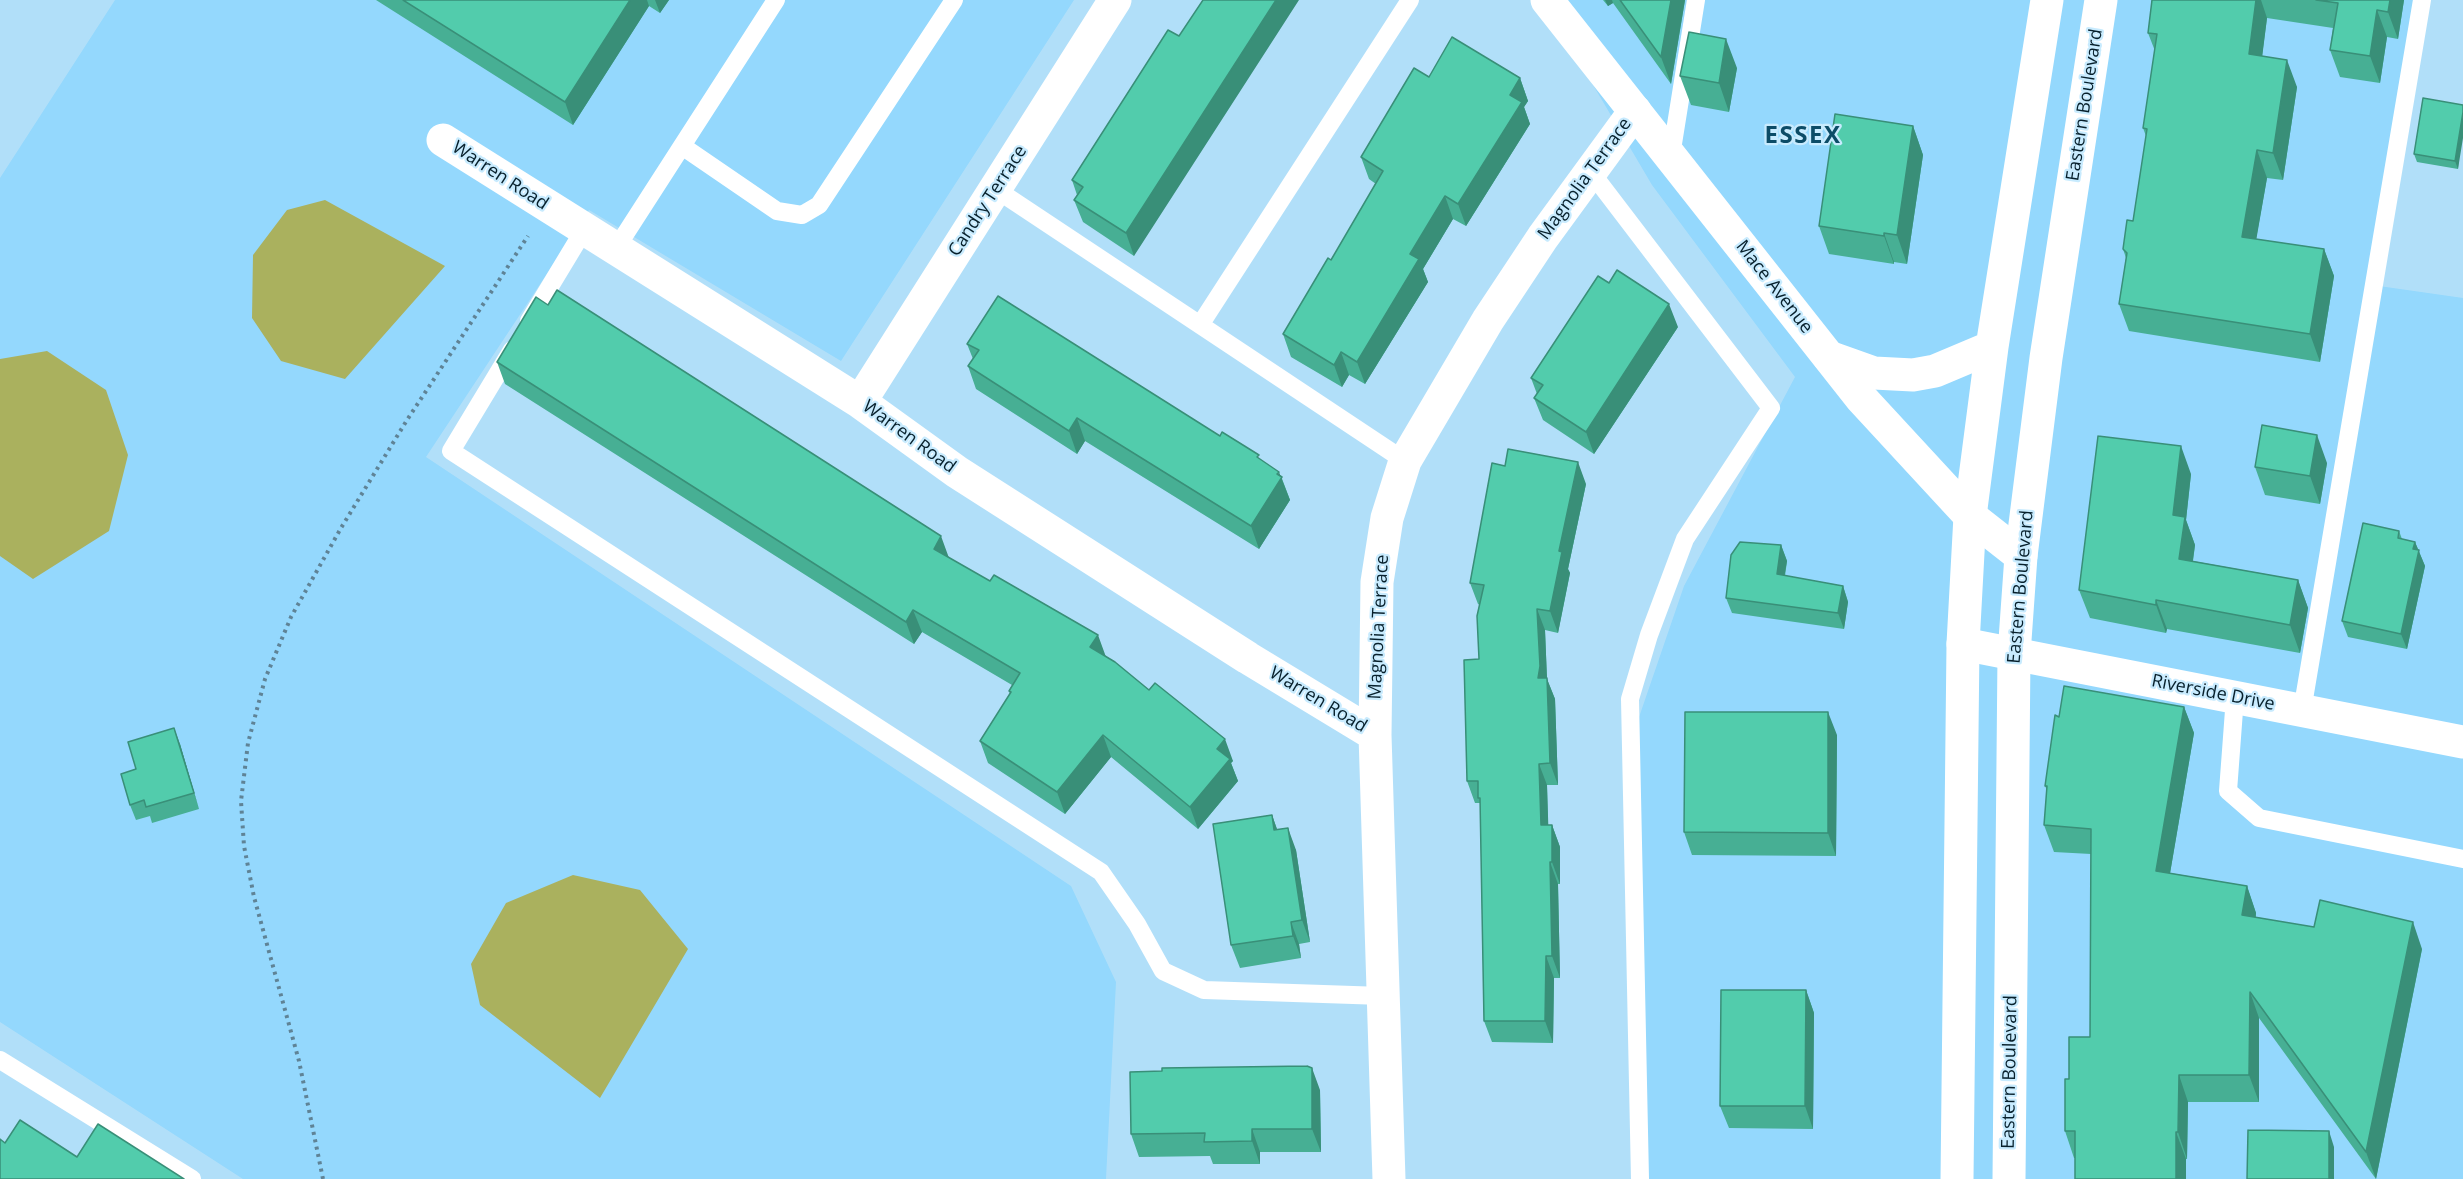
<!DOCTYPE html>
<style>
body{margin:0}
canvas{display:block;background:#b1dff9}
</style>
<canvas width="2463" height="1179"></canvas>
<script>
const c = document.querySelector('canvas').getContext('2d');
c.lineJoin = 'round';
function fillPath(path, color) { c.fillStyle = color; c.fill(path, 'evenodd'); }
const shape = rows => new Path2D(rows.map(r => 'M' + r).join(''));
function strokePath(path, color, width, dash) { c.strokeStyle = color; c.lineWidth = width; c.lineCap = dash ? 'butt' : 'round'; c.setLineDash(dash || []); c.stroke(path); }
function label(font, color, halo, rows, align = 'center') {
  c.font = font + ' "Open Sans",sans-serif'; c.lineWidth = 4.5; c.setLineDash([]); c.textBaseline = 'middle'; c.strokeStyle = halo; c.fillStyle = color; for (const [text, x, y, turn = 0] of rows) {
    c.save(); c.translate(x, y); c.rotate((+turn || 0) * Math.PI / 180); c.textAlign = isNaN(turn) ? turn : align; if (halo) c.strokeText(text, 0, 0); c.fillText(text, 0, 0); c.restore();
  }
}
const built = shape([
 [115,0,1074,0,841,361,589,210,426,457,1071,886,1116,982,1106,1179,243,1179,0,1022,0,178],
 [1543,0,2423,0,2379,286,2463,298,2463,1179,1631,1179,1637,723,1684,586,1795,377,1652,185]
]);
const green = shape([
 [325,200,445,266,345,379,281,361,252,318,253,255,287,210],
 [47,351,106,390,128,455,109,531,33,579,0,556,0,359],
 [573,875,640,890,688,949,600,1098,480,1005,471,964,506,903]
]);
const path = shape([
 [323,1179,299,1061,254,897,244,846,241,801,248,743,265,679,291,617,341,528,407,420,528,236]
]);
const service = shape([
 [682,146,777,211,802,215,819,205,954,0],
 [1671,156,1696,0],
 [1591,172,1771,408,1685,539,1649,635,1630,699,1640,1179],
 [997,190,1405,461],
 [615,250,776,0],
 [529,321,584,230],
 [1200,325,1410,0],
 [512,350,451,451,1101,872,1137,924,1163,971,1204,990,1383,996],
 [2235,697,2228,791,2259,818,2463,859],
 [2302,711,2422,0],
 [0,1060,192,1179]
]);
const minor = shape([
 [443,140,860,402,957,472,1248,658,1375,735],
 [860,402,1115,0],
 [1389,1179,1375,735,1377,582,1387,518,1405,461,1488,320,1543,237,1635,111]
]);
const tertiary = shape([
 [1963,644,2463,742]
]);
const secondary = shape([
 [1547,0,1861,398,1970,516,2021,556]
]);
const primary = shape([
 [1829,357,1874,373,1913,375,1935,371,1992,347],
 [1957,1179,1963,644,1970,516,1992,347,2047,0],
 [2009,1179,2014,654,2021,556,2046,358,2101,0]
]);
const wall = shape([
 [376,0,669,0,660,13,649,6,573,125],
 [1603,0,1685,0,1671,84,1613,3,1608,6],
 [2152,0,2404,0,2398,39,2387,37,2380,83,2340,77,2330,50,2333,28,2267,18,2262,56,2297,87,2283,180,2267,178,2256,239,2324,249,2334,276,2320,362,2129,331,2119,304,2126,258,2123,249,2133,221,2146,136,2143,128,2155,51,2148,33],
 [1168,30,1134,256,1083,222,1074,200,1077,195,1072,180],
 [1737,68,1729,112,1691,105,1680,76],
 [1520,78,1528,101,1524,107,1530,124,1466,226,1453,219,1423,269,1428,282,1365,384,1349,375,1342,387,1291,357,1283,334,1331,260,1376,184,1369,179,1361,157],
 [2463,105,2458,169,2417,162,2414,154],
 [1913,126,1923,155,1907,264,1894,262,1894,264,1829,254,1819,226],
 [1678,327,1594,454,1543,420,1534,398,1537,394,1531,378],
 [967,344,1220,436,1261,460,1281,476,1290,500,1259,549,1085,441,1077,454,976,389,968,366,973,359],
 [497,362,949,558,1106,657,1233,761,1231,763,1238,781,1198,829,1111,757,1065,814,988,763,980,741,1010,694,1009,691,1012,685,922,632,914,644,505,384],
 [2327,463,2320,504,2265,495,2255,467],
 [2191,474,2186,520,2195,545,2193,561,2298,580,2308,608,2300,653,2167,629,2166,633,2090,618,2079,590],
 [1586,484,1568,569,1570,573,1558,633,1545,630,1547,679,1555,699,1558,785,1547,785,1548,825,1552,825,1560,847,1560,884,1558,884,1560,978,1554,978,1553,1043,1492,1042,1484,1021,1480,803,1475,803,1467,781,1479,659,1480,605,1478,604,1470,583],
 [2399,531,2402,539,2415,542,2425,566,2407,649,2348,637,2342,621],
 [1781,545,1787,561,1785,576,1843,586,1848,602,1844,629,1732,613,1726,598],
 [2184,707,2194,733,2170,873,2247,886,2256,913,2256,917,2422,949,2376,1179,2259,1018,2259,1102,2188,1102,2187,1159,2074,1158,2065,1131,2069,1079,2090,1037,2091,854,2054,852,2044,825,2047,790,2045,786,2059,717],
 [1837,735,1836,856,1692,855,1684,832],
 [180,744,199,809,152,823,150,816,136,820,130,805,136,769],
 [1272,815,1277,829,1296,850,1310,942,1299,944,1301,958,1240,968,1231,945],
 [1806,990,1814,1013,1813,1129,1729,1128,1720,1106],
 [1320,1090,1321,1152,1260,1152,1260,1164,1213,1164,1210,1156,1139,1157,1131,1134]
]);
const shadedWall = shape([
 [630,0,647,0,649,6,573,125,565,102],
 [655,0,669,0,660,13],
 [1276,0,1299,0,1134,256,1126,233],
 [1605,0,1612,0,1613,3,1608,6],
 [1671,0,1685,0,1671,84,1661,57],
 [2256,0,2261,0,2267,18,2259,82,2249,54],
 [2390,0,2404,0,2398,39,2388,12],
 [2377,10,2387,37,2380,83,2370,56],
 [1726,39,1737,68,1729,112,1719,83],
 [2287,60,2297,87,2283,180,2273,153],
 [1520,78,1528,101,1524,107,1530,124,1466,226,1458,204,1510,95],
 [2463,112,2463,138,2458,169,2455,161],
 [1913,126,1923,155,1907,264,1897,235],
 [2257,150,2267,178,2252,264,2242,237],
 [1445,196,1453,219,1423,269,1428,282,1365,384,1357,362,1410,254],
 [1884,233,1894,262,1894,264,1884,236],
 [2324,249,2334,276,2320,362,2310,334],
 [1669,304,1678,327,1594,454,1586,432],
 [1341,352,1349,375,1342,387,1334,365],
 [1077,418,1085,441,1077,454,1069,431],
 [2317,435,2327,463,2320,504,2310,476],
 [2181,446,2191,474,2186,520,2195,545,2189,587,2179,559,2173,515],
 [1578,462,1586,484,1568,569,1570,573,1558,633,1550,611,1559,551],
 [1279,472,1290,500,1259,549,1251,526],
 [941,536,949,558,934,549],
 [2415,542,2425,566,2407,649,2401,634,2413,549],
 [1781,545,1787,561,1782,590,1777,574],
 [2298,580,2308,608,2300,653,2290,625],
 [1843,586,1848,602,1844,629,1838,613],
 [2156,600,2167,629,2166,633,2156,605],
 [1537,609,1545,630,1547,679,1555,699,1558,785,1550,763,1538,678],
 [913,610,922,632,914,644,906,622],
 [1098,635,1106,657,1090,647],
 [2184,707,2194,733,2166,897,2156,871],
 [1828,712,1837,735,1836,856,1828,833],
 [174,728,180,744,199,809,194,793],
 [1103,735,1111,757,1065,814,1057,792],
 [1225,739,1233,761,1231,763,1238,781,1198,829,1190,807,1217,749],
 [1539,764,1547,785,1549,847,1541,825],
 [1272,815,1280,838,1274,830],
 [1552,825,1560,847,1560,884,1552,862],
 [1288,828,1296,850,1310,942,1302,920],
 [1550,862,1558,884,1560,978,1552,956],
 [2247,886,2256,913,2252,941,2242,915],
 [1291,922,1299,944,1301,958,1293,936],
 [2413,922,2422,949,2376,1179,2366,1152],
 [1546,956,1554,978,1553,1043,1545,1021],
 [1806,990,1814,1013,1813,1129,1805,1106],
 [2250,992,2259,1018,2259,1102,2249,1075],
 [1312,1068,1320,1090,1321,1152,1312,1129],
 [2179,1075,2188,1102,2187,1159,2178,1132],
 [1252,1129,1260,1152,1260,1164,1252,1141],
 [2329,1131,2334,1147,2334,1179,2329,1179],
 [2176,1132,2186,1159,2186,1179,2176,1179]
]);
const building = shape([
 [403,0,630,0,565,102,403,0],
 [1203,0,1276,0,1126,233,1074,200,1083,187,1072,180,1168,30,1179,36,1203,0],
 [1620,0,1671,0,1661,57,1620,0],
 [2152,0,2256,0,2249,54,2287,60,2273,153,2257,150,2242,237,2324,249,2310,334,2119,304,2127,253,2123,249,2127,220,2133,221,2147,129,2143,128,2157,34,2148,33,2152,0],
 [2316,0,2390,0,2388,12,2377,10,2370,56,2330,50,2338,3,2316,0],
 [1689,32,1726,39,1719,83,1680,76,1689,32],
 [1452,37,1520,78,1510,95,1522,102,1458,204,1445,196,1410,254,1419,259,1357,362,1341,352,1334,365,1283,334,1328,258,1331,260,1383,171,1361,157,1414,68,1429,77,1452,37],
 [2423,98,2463,105,2463,112,2455,161,2414,154,2423,98],
 [1835,114,1913,126,1897,235,1884,233,1884,236,1819,226,1835,114],
 [1617,270,1669,304,1586,432,1534,398,1543,385,1531,378,1598,276,1609,283,1617,270],
 [557,290,941,536,934,549,990,581,994,575,1098,635,1090,647,1115,662,1149,690,1155,683,1225,739,1217,749,1230,759,1190,807,1103,735,1057,792,980,741,1011,692,1009,691,1020,673,913,610,906,622,497,362,536,297,548,305,557,290],
 [998,296,1220,436,1222,432,1259,455,1257,457,1279,472,1277,474,1282,477,1251,526,1077,418,1069,431,968,366,979,350,967,344,998,296],
 [2262,425,2317,435,2310,476,2255,467,2262,425],
 [2098,436,2181,446,2173,515,2185,517,2179,559,2298,580,2290,625,2156,600,2156,605,2079,590,2098,436],
 [1508,449,1578,462,1559,551,1562,552,1550,611,1537,609,1540,666,1538,678,1547,678,1550,763,1539,764,1541,825,1552,825,1552,862,1550,862,1552,956,1546,956,1545,1021,1484,1021,1480,798,1478,798,1478,781,1467,781,1464,660,1479,659,1477,616,1484,585,1470,583,1492,463,1505,466,1508,449],
 [2363,523,2399,531,2398,538,2415,542,2413,549,2419,550,2401,634,2342,621,2363,523],
 [1740,542,1781,545,1777,574,1843,586,1838,613,1726,598,1731,555,1740,542],
 [2064,686,2184,707,2156,871,2247,886,2242,915,2314,927,2320,900,2413,922,2366,1152,2250,992,2249,1075,2179,1075,2178,1132,2176,1132,2176,1179,2075,1179,2075,1131,2065,1131,2065,1079,2069,1079,2069,1037,2090,1037,2091,829,2044,825,2047,786,2045,786,2055,715,2059,717,2064,686],
 [1685,712,1828,712,1828,833,1684,832,1685,712],
 [174,728,194,793,146,807,144,800,130,805,121,774,136,769,128,742,174,728],
 [1272,815,1274,830,1288,828,1302,920,1291,922,1293,936,1231,945,1213,824,1272,815],
 [1721,990,1806,990,1805,1106,1720,1106,1721,990],
 [1307,1066,1312,1068,1312,1129,1252,1129,1252,1141,1204,1142,1205,1133,1131,1134,1130,1072,1162,1071,1162,1068,1307,1066],
 [20,1120,77,1157,98,1124,184,1179,0,1179,0,1139,5,1143,20,1120],
 [2248,1130,2329,1131,2329,1179,2247,1179,2248,1130]
]);
const streetNames = [
 ["Eastern Boulevard",2085,105,-81],
 ["Warren Road",500,176,33],
 ["Magnolia Terrace",1585,179,-54],
 ["Candry Terrace",988,201,-57],
 ["Mace Avenue",1774,287,52],
 ["Warren Road",909,437,36],
 ["Eastern Boulevard",2021,587,-85],
 ["Magnolia Terrace",1379,627,-87],
 ["Riverside Drive",2213,693,11],
 ["Warren Road",1318,700,31],
 ["Eastern Boulevard",2010,1072,-89]
];
const districtNames = [
 ["ESSEX",1803,136]
];
fillPath(built, '#94d8fd');
fillPath(green, '#aab15e');
strokePath(path, '#5f8396', 4, [3, 4.5]);
strokePath(service, '#fff', 18);
strokePath(minor, '#fff', 33);
strokePath(tertiary, '#fff', 33);
strokePath(secondary, '#fff', 33);
strokePath(primary, '#fff', 33);
fillPath(wall, '#47af94');
fillPath(shadedWall, '#398f78');
fillPath(building, '#52ccac');
strokePath(building, '#398f78', 1.5);
label('18px', '#07202c', '#c8ebfe', streetNames);
c.letterSpacing = '1.5px';
label('bold 24px', '#0c4c67', '#c8ebfe', districtNames);
c.letterSpacing = '0px';
</script>
